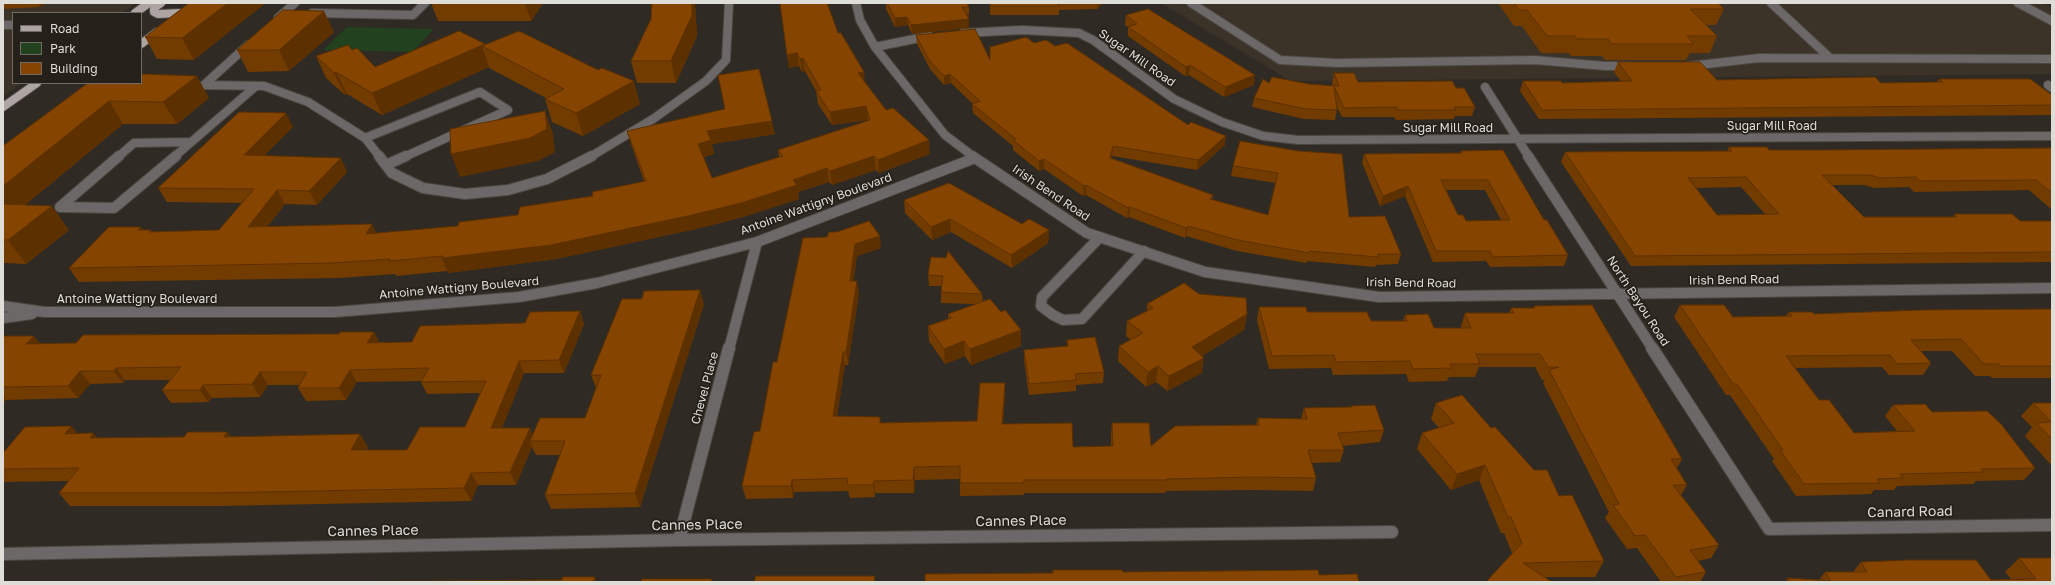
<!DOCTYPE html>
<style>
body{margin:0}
#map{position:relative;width:2055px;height:585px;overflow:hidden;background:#2f2b24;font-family:"Golos Text",sans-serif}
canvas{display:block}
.frame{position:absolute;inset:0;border:4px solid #dfddd8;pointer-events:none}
.legend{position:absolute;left:12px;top:12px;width:130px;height:72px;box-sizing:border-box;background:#25211a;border:1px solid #6f6c66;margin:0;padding:5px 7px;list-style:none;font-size:12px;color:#dfddd8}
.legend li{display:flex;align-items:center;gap:8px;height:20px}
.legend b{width:20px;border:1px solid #6f6c66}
</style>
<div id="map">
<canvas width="2055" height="585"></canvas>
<div class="frame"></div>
<ul class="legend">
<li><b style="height:5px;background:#aea4a4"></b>Road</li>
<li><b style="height:11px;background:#22411e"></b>Park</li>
<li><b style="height:11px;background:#854500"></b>Building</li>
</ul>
</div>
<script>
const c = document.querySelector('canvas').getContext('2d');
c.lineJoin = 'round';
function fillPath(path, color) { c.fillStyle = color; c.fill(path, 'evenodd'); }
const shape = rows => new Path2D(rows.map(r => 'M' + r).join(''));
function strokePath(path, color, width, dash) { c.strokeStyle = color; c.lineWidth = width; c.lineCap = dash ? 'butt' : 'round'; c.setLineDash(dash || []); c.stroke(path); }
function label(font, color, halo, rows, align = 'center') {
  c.font = font + ' "Golos Text",sans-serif'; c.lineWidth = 3.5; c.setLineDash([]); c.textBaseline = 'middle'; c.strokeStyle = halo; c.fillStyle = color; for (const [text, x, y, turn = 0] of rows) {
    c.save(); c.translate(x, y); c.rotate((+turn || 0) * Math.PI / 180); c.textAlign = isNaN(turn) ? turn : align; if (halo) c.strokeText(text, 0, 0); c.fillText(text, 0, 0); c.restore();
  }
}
const built = shape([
 [3,3,137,3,122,13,13,13,13,83,22,83,3,96],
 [1161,3,2043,3,2052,8,2052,74,1291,81]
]);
const green = shape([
 [347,27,434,29,412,52,323,50]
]);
const minorFar2 = shape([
 [856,3,860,20,875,47,945,135,974,157],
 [1191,3,1280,60,1337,63,1535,60,1605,66,1630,66],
 [1771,3,1830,58],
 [2018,3,2052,21],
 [312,13,413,15,425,3],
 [278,18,295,3],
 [3,25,13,25],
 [963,33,1022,30,1079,33,1093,40,1174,99,1222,122,1263,136,1298,140,2052,136],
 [875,47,929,36],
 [1690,66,1759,58,2052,59],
 [204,85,264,86,308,102,365,138,380,157],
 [204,85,248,45],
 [2048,85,2052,88],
 [1485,87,1529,157],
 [365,138,480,92,508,110,404,157],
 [118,157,134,143,191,142],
 [174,157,256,86],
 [590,157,653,119,706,81,726,60,729,3]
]);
const minorFar1 = shape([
 [119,156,60,207,114,208,176,156],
 [379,156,392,173,423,188,465,194,508,190,547,179,592,156],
 [972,156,1087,233,1205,272,1379,297,2052,288],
 [1528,156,1653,349],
 [386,165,406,156],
 [1100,237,1042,297,1041,306,1053,315,1063,320,1082,319,1144,251],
 [3,306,44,312,335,312,519,297,597,283,757,242,975,158],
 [3,318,32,314],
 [729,349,757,242]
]);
const minor = shape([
 [1652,348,1769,529,2052,525],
 [679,540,729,348],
 [3,554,679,540,1392,532]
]);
const major = shape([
 [161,3,154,8,154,12,158,14,181,13],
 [135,13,149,3],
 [141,44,157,32],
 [3,107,37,83]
]);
const wall = shape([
 [3,3,47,3,40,7,3,9],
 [189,3,194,60,157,59,145,37],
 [431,3,543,3,531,21,438,21],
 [652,3,695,3,697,36,676,83,637,83,631,61,651,19],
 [886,3,967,3,969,7,969,15,967,15,969,28,912,34,908,25,895,27,886,9],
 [990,3,1103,3,1097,9,1059,10,1059,15,990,15],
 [1498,3,1718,3,1724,9,1716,25,1707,25,1717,36,1710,53,1690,53,1686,60,1605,60,1602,56,1571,56,1569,53,1541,53,1522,26,1514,26],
 [1126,15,1254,85,1224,97,1189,75,1185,76,1128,36,1128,27,1125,25],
 [334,32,289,71,248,72,237,50],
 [838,33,865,83,886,110,930,154,879,173,876,170,832,185,829,182,798,192,799,199,743,217,696,229,556,259,448,273,447,271,396,276,395,274,339,278,79,282,69,268,144,230,151,230,152,232,219,230,242,203,167,202,158,188,293,127,264,155,347,172,317,205,285,204,267,227,376,233,458,226,518,215,593,196,644,181,631,144,627,131,775,134,712,144,714,154,704,157,712,178,779,157,778,150,868,121,868,120,832,125,818,104,816,91,805,71,802,72,799,66,789,68,787,55],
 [916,35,990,60,1034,43,1055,46,1188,125,1225,145,1197,170,1112,156,1112,158,1213,195,1212,200,1268,215,1276,183,1231,176,1233,166,1240,141,1349,217,1401,254,1398,264,1376,265,1375,267,1307,261,1307,263,1237,251,1186,236,1185,238,1129,217,1127,218,1086,195,1083,196,1044,169,1039,171,1013,150,1013,146,973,113,972,103,951,83,944,85,930,69,917,44],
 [485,45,640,104,583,136,552,122,545,99,546,98,489,68,489,67,382,115,347,94,345,95,326,78,316,56,352,50,375,67],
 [1618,62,1717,80,1881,83,1937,82,1939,79,2052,95,2052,115,1539,119,1520,91,1523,81,1562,83,1621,81,1614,72],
 [1334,73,1358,82,1456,88,1475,107,1472,116,1455,116,1454,119,1396,120,1394,117,1342,117,1336,105,1337,110,1335,120,1304,119,1252,107,1254,98,1309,84,1333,86,1332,83],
 [88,83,209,98,177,124,123,124,25,205,69,230,26,264,3,263,3,146],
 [1729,147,1769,150,1826,150,2052,148,2052,210,2029,190,1914,192,1909,187,1874,188,1864,185,1832,185,1864,217,1953,217,1955,214,2020,221,2052,221,2052,262,1631,266,1561,162,1565,152,1727,151],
 [1741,187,1765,214,1717,215,1695,188],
 [1461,151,1544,220,1568,255,1564,266,1490,267,1486,261,1433,262,1405,196,1380,206,1362,163,1364,154,1460,153],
 [1446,190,1485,190,1501,220,1466,221,1458,215],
 [904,200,1022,224,1049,230,1048,243,1012,268,951,232,932,240,905,213],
 [803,238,881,248,857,256,853,281,859,293,848,365,845,365,837,416,881,423,977,421,1005,383,1005,396,1003,424,1073,447,1111,446,1111,435,1112,423,1151,446,1256,425,1258,418,1301,419,1304,408,1351,407,1351,406,1384,430,1380,442,1342,446,1344,450,1340,462,1312,463,1316,478,1313,491,1252,490,1166,491,1165,493,1024,493,1024,495,960,496,960,479,915,480,914,493,875,493,875,497,850,498,848,491,794,492,793,498,746,499,742,486,760,431,777,362],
 [931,257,982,294,983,301,1021,346,971,365,965,356,945,364,929,341,928,326,948,319,948,314,975,304,941,303,941,292,942,286,929,286,928,275],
 [1199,294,1247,314,1244,330,1202,356,1202,373,1167,391,1156,382,1146,387,1118,361,1119,346,1131,340,1126,336,1127,321,1147,311,1147,304],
 [704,304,640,507,551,509,545,495,560,455,536,455,532,447,516,485,478,485,471,501,220,506,70,506,59,493,69,481,3,482,3,469,71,426,77,433,93,433,97,438,184,437,227,432,231,437,368,447,366,450,407,450,465,427,480,393,427,394,421,382,422,381,357,382,346,400,306,401,298,388,300,385,268,385,260,397,212,398,208,402,171,403,162,390,170,380,125,380,123,383,90,384,78,398,6,400,3,403,3,336,40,344,76,343,339,334,374,332,379,342,412,342,525,323,580,311,584,324,564,373,524,373,502,428,533,434,585,418,596,388,591,375],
 [1680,305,1733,317,1786,316,1789,312,1814,314,2052,309,2052,378,1992,378,1990,376,1975,376,1952,351,1921,351,1931,363,1923,375,1889,375,1882,367,1794,368,1819,400,1854,433,1897,431,1885,416,1893,405,1932,412,2035,468,2024,480,1976,481,1973,484,1897,486,1894,490,1874,490,1871,494,1796,496,1772,461,1774,459,1730,395,1726,395,1674,317],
 [1534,306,1682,459,1677,468,1687,485,1681,495,1719,545,1711,558,1698,561,1706,572,1700,582,1661,582,1637,548,1627,549,1605,518,1609,512,1543,383,1545,380,1542,380,1535,367,1479,367,1475,377,1449,377,1447,381,1409,382,1406,374,1333,375,1331,368,1269,369,1257,320,1259,307,1307,312,1371,321,1403,321,1405,315,1434,328,1461,328,1461,326,1465,313,1509,313,1511,308,1533,308],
 [1067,340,1104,372,1103,383,1076,385,1076,391,1029,395,1024,361,1024,350,1067,346],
 [1436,403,1491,428,1559,496,1604,561,1595,577,1545,577,1486,582,1512,553,1504,533,1501,533,1479,480,1451,490,1417,449,1422,433,1439,428,1431,419],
 [2033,403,2052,403,2052,466,2025,436,2032,427,2021,416],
 [2019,558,2052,582,1785,582,1788,578,1819,580,1825,572,1853,572,1861,562,1991,580,2011,579,2005,572]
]);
const shadedWall = shape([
 [38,3,47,3,40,7],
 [228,3,266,3,194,60,182,38],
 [525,3,543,3,531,21],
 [692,3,695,3,697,36,676,83,671,61],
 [1097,3,1103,3,1097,9],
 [324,11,334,32,289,71,279,50],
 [907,17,908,25,895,27,895,18],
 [969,19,969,28,912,34,911,25],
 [485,44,487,49,482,46,489,67,382,115,372,93],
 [797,53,799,66,789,68,787,55],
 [803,58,805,71,802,72,800,59],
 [1190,65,1189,75,1185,76,1186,67],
 [336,72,347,94,345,95,334,73],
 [864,72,865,85,858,73],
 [950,74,951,83,944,85,944,76],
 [1255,75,1254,85,1224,97,1225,87],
 [197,76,209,98,177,124,163,102],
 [634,81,640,104,583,136,576,113],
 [109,101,123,124,3,223,3,186],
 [866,106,868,120,832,125,830,112],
 [545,111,553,134,555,152,538,161,460,177,451,154],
 [286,113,293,127,252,168,244,155],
 [772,121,775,134,712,144,714,154,701,157,698,144,707,131],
 [1226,136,1225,145,1197,170,1198,160],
 [929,140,930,154,879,173,878,160],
 [1113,146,1112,156,1109,168,1110,158],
 [874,156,876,170,832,185,830,171],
 [341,158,347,172,317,205,309,191],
 [1044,159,1044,169,1039,171,1039,161],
 [827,168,829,182,798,192,799,199,743,217,696,229,556,259,448,273,442,258,793,180],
 [1086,185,1086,195,1083,196,1084,186],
 [1408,186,1405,196,1380,206,1383,196],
 [277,190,285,204,256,241,248,227],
 [52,206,69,230,26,264,8,240],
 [1130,207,1129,217,1127,218,1128,208],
 [950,219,951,232,932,240,931,227],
 [372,224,379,239,366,234],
 [1188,226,1186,236,1185,238,1186,228],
 [141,227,151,241,138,230],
 [1049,230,1048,243,1012,268,1011,255],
 [880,236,881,248,857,256,852,293,850,281,855,244],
 [857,281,859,293,848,365,846,352],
 [700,290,704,304,640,507,635,493],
 [580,311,584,324,564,373,559,360],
 [1247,314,1244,330,1190,363,1192,347],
 [1021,330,1021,346,971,365,970,349],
 [374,332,380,344,367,343],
 [34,336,44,349,26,344],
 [964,341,965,356,945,364,944,349],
 [843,352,845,365,835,429,833,416],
 [1204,358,1202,373,1167,391,1169,376],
 [519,361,524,373,497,441,491,428],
 [1158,366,1156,382,1146,387,1148,372],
 [116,368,125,380,123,383,114,371],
 [350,370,357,382,346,400,339,388],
 [80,371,90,384,78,398,68,386],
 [260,372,268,385,260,397,252,384],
 [1005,383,1005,396,1002,437,1002,424],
 [203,385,212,398,208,402,200,390],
 [3,396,6,400,3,403],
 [71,426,82,439,65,434],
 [530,428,535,440,530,441,532,447,516,485,510,472],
 [227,432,236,444,224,437],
 [93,433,104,446,90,438],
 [360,434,368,447,359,463,351,450],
 [1485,465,1479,480,1451,490,1457,474],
 [914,467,915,480,914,493,913,480],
 [471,473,478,485,471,501,464,488],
 [792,480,794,492,793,498,791,486],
 [874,481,875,493,875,497,873,485],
 [595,577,597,582,593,582]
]);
const building = shape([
 [189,3,228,3,182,38,145,37,189,3],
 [652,3,692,3,692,15,671,61,631,61,651,19,652,3],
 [780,3,827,3,838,33,841,33,864,72,858,73,886,110,893,108,929,140,878,160,874,156,830,171,827,168,793,180,797,185,741,203,692,215,551,245,442,258,443,256,389,261,390,259,331,263,69,268,109,227,141,227,138,230,151,230,149,232,219,230,254,189,158,188,239,112,286,113,244,155,341,158,309,191,277,190,248,227,372,224,366,234,458,226,459,222,518,215,520,207,593,196,592,192,646,181,627,131,725,109,718,75,759,69,772,121,707,131,711,140,698,144,712,178,783,156,778,150,870,120,866,106,830,112,816,91,821,90,803,58,800,59,797,53,787,55,780,3],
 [887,3,967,3,969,7,962,7,969,19,911,25,907,17,895,18,887,3],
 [990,3,1058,3,1059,6,990,6,990,3],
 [1514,3,1718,3,1724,9,1690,9,1717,36,1687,36,1694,44,1612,44,1608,39,1577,39,1575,36,1547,36,1527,10,1519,10,1514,3],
 [1148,9,1255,75,1225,87,1190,65,1186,67,1128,27,1137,24,1126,15,1148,9],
 [283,10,324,11,279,50,237,50,283,10],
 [975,29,990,60,990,47,1026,37,1034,43,1046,40,1055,46,1067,43,1188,125,1191,122,1226,136,1198,160,1113,146,1110,158,1213,195,1210,199,1268,215,1278,173,1233,166,1240,141,1298,151,1342,154,1349,217,1385,216,1401,254,1378,254,1378,257,1310,251,1309,253,1238,240,1188,226,1186,228,1130,207,1128,208,1086,185,1084,186,1044,159,1039,161,1013,140,1016,139,972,104,980,101,950,74,944,76,929,60,916,35,975,29],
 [459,31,485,44,372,93,336,72,334,73,316,56,348,45,352,50,357,48,375,67,459,31],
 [519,31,598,70,602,68,634,81,576,113,545,99,564,89,482,46,519,31],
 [1618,62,1700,62,1717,80,1875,77,1881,83,1943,82,1939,79,2030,79,2052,95,2052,105,1542,110,1523,81,1561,81,1562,83,1632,81,1618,62],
 [1334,73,1354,73,1358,82,1452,81,1456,88,1464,88,1475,107,1454,107,1456,110,1398,110,1397,107,1344,108,1334,86,1339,86,1334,73],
 [141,74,197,76,163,102,109,101,3,186,3,146,88,83,141,83,141,74],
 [1272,77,1309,84,1334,86,1337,110,1306,109,1254,98,1263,79,1269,83,1272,77],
 [545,111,547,129,530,138,451,154,450,129,545,111],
 [1729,147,1767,147,1769,150,1826,150,2052,148,2052,193,2036,180,1920,181,1916,177,1880,178,1870,175,1822,175,1864,217,1957,217,1955,214,2012,214,2020,221,2052,221,2052,252,1635,256,1565,152,1732,151,1729,147],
 [1746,177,1779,214,1717,215,1688,178,1746,177],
 [1503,150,1544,220,1547,220,1568,255,1493,257,1490,251,1436,251,1408,186,1383,196,1364,154,1462,153,1461,151,1503,150],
 [1441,180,1488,180,1510,220,1466,221,1463,215,1458,215,1441,180],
 [949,183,1022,224,1029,219,1049,230,1011,255,950,219,931,227,904,200,949,183],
 [3,204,52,206,8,240,3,240,3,204],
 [869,221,880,236,855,244,850,281,857,281,846,352,843,352,833,416,880,417,880,423,977,421,980,383,1005,383,1002,424,1072,423,1073,447,1113,446,1112,423,1149,423,1151,446,1175,426,1259,425,1258,418,1307,419,1304,408,1352,407,1351,406,1375,405,1384,430,1338,433,1344,450,1308,450,1316,478,1254,477,1167,479,1167,480,1024,480,1024,483,960,483,960,466,914,467,913,480,874,481,873,485,847,485,848,478,792,480,791,486,742,486,754,432,760,431,773,362,777,362,803,238,827,237,829,232,837,232,869,221],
 [948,251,982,294,941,292,943,276,928,275,931,257,946,258,948,251],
 [1184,283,1199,294,1246,298,1247,314,1192,347,1204,358,1169,376,1158,366,1148,372,1119,346,1143,333,1127,321,1153,308,1147,304,1184,283],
 [700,290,635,493,545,495,565,441,530,441,540,418,585,418,601,375,591,375,622,299,642,299,644,291,700,290],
 [990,299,1001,312,1005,310,1021,330,970,349,964,341,944,349,928,326,951,318,948,314,990,299],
 [1592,305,1682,459,1671,459,1687,485,1673,485,1719,545,1690,550,1706,572,1676,577,1645,535,1635,536,1613,505,1619,504,1549,370,1559,367,1548,367,1540,354,1476,354,1480,364,1450,364,1452,368,1413,369,1410,361,1336,362,1334,355,1272,356,1259,307,1306,307,1307,312,1367,312,1371,321,1407,321,1405,315,1428,314,1434,328,1471,328,1465,313,1514,313,1511,308,1535,308,1534,306,1592,305],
 [1680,305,1724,305,1733,317,1792,316,1789,312,1812,312,1814,314,1923,310,2052,309,2052,366,2001,366,1999,364,1984,364,1961,339,1911,340,1931,363,1897,364,1890,355,1786,356,1819,400,1829,400,1854,433,1915,431,1893,405,1925,404,1932,412,1987,411,2001,424,2035,468,1981,469,1984,472,1900,474,1903,478,1877,479,1880,483,1804,484,1780,450,1783,450,1737,384,1733,384,1680,305],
 [580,311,559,360,519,361,491,428,530,428,510,472,471,473,464,488,211,493,59,493,79,468,3,469,3,453,25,427,71,426,65,434,93,433,90,438,184,437,188,432,227,432,224,437,360,434,351,450,407,450,420,427,465,427,486,381,421,382,429,368,350,370,339,388,298,388,307,372,260,372,252,384,203,385,200,390,162,390,181,367,116,368,114,371,80,371,68,386,3,387,3,336,34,336,26,344,76,343,83,335,339,334,340,332,374,332,367,343,412,342,420,326,525,323,530,312,580,311],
 [1095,337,1104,372,1075,374,1076,380,1029,384,1024,350,1068,346,1067,340,1095,337],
 [1462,395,1491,428,1495,427,1534,470,1547,470,1559,496,1572,495,1604,561,1523,563,1552,582,1486,582,1522,543,1511,517,1508,517,1485,465,1457,474,1422,433,1454,423,1436,403,1462,395],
 [2033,403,2052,403,2052,439,2036,423,2051,422,2033,403],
 [2019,558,2052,558,2052,582,1790,582,1788,578,1831,581,1825,572,1867,572,1861,562,1909,560,1976,560,1991,580,2036,579,2019,558],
 [1053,570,1122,570,1123,572,1318,570,1319,575,1357,574,1359,582,925,582,925,574,1053,573,1053,570],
 [756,576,875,576,874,582,754,582,756,576],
 [563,577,595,577,593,582,306,582,562,580,563,577],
 [642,579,712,579,711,582,641,582,642,579]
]);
const streetNames = [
 ["Sugar Mill Road",1137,58,35],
 ["Sugar Mill Road",1772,126],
 ["Sugar Mill Road",1448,128],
 ["Irish Bend Road",1051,193,34],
 ["Antoine Wattigny Boulevard",816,204,-20],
 ["Irish Bend Road",1734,280,-1],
 ["Irish Bend Road",1411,283,1],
 ["Antoine Wattigny Boulevard",459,288,-5],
 ["Antoine Wattigny Boulevard",137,299],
 ["North Bayou Road",1638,301,57],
 ["Chevel Place",705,388,-75]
];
const nearStreetnames = [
 ["Canard Road",1910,512,-1],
 ["Cannes Place",1021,521,-1],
 ["Cannes Place",697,525,-1],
 ["Cannes Place",373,531,-1]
];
fillPath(built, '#3b3328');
fillPath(green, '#22411e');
strokePath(minorFar2, '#4b4741', 10);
strokePath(minorFar1, '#4b4741', 12);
strokePath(minor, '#4b4741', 14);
strokePath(major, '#4b4741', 10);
strokePath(minorFar2, '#6d6868', 8);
strokePath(minorFar1, '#6d6868', 10);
strokePath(minor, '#6d6868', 12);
strokePath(major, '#aea4a4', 8);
fillPath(wall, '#723b00');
fillPath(shadedWall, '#5d3000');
fillPath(building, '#854500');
strokePath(building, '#5d3000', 1);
label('12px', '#dfddd8', '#25211a', streetNames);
label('14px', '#dfddd8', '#25211a', nearStreetnames);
</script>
